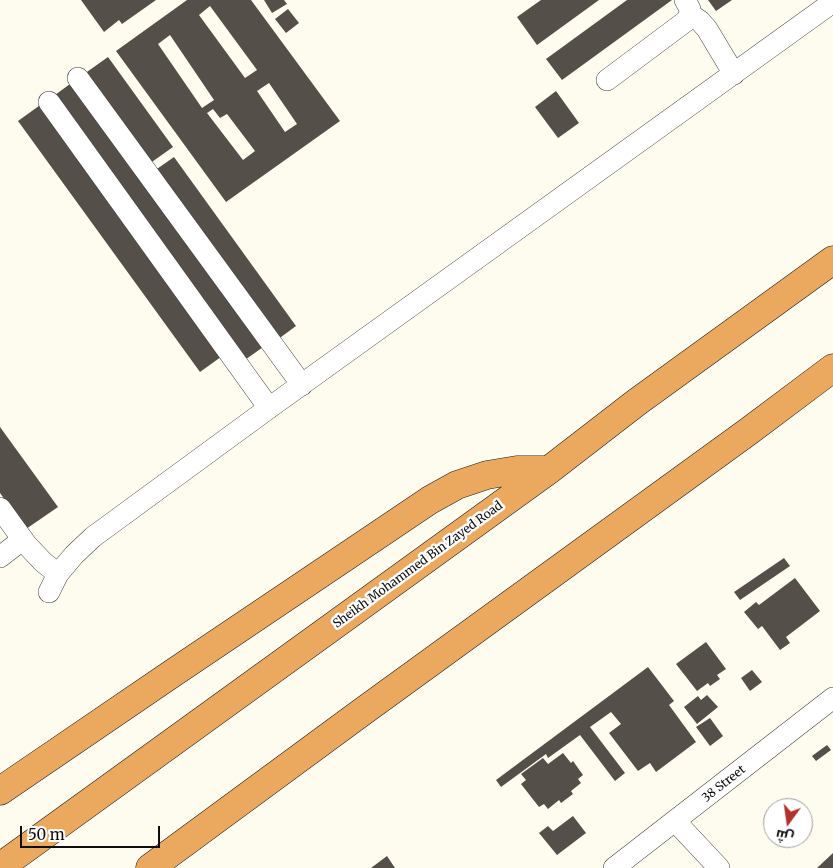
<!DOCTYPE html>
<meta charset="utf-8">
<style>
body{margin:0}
#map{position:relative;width:833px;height:868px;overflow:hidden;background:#fefcee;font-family:Merriweather,Cairo,serif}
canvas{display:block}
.north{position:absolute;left:763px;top:798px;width:50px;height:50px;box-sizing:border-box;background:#fff;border:1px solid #9e9e9e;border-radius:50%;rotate:194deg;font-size:14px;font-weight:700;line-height:20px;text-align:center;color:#0d0d0d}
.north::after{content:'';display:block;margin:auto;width:18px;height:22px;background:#b4322e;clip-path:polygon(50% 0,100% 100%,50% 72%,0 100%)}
.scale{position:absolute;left:20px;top:826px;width:140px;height:22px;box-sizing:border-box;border:2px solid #0d0d0d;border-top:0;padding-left:6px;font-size:15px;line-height:18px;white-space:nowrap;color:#0d0d0d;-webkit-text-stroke:4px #fff;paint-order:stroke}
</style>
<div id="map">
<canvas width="833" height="868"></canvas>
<div class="north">ش</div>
<div class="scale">50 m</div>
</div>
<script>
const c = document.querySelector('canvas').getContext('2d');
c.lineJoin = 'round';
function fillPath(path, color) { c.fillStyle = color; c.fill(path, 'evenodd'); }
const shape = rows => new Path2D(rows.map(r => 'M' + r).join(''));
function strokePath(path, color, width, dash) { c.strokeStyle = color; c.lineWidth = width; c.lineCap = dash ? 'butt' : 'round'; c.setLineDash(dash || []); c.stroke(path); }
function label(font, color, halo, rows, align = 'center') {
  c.font = font + ' Merriweather,serif'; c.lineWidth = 5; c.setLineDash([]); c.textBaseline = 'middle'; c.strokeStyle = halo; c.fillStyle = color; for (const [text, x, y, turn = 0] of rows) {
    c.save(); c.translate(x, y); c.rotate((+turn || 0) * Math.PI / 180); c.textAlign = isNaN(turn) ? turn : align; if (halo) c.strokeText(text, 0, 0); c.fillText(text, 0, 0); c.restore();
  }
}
const building = shape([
 [81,0,156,0,122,24,119,20,104,32],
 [187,0,251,0,340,121,226,202,116,51],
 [210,6,257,70,245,78,199,15],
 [170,35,214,100,202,108,158,44],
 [269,83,297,124,285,132,257,91],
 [213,109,220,118,227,114,255,151,243,160,207,113],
 [264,0,284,0,287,4,272,13],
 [541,0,599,0,537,45,517,17],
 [627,0,672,0,562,80,546,59],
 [708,0,732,0,716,11],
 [288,9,299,23,286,33,275,19],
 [108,57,173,147,149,164,84,74],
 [74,81,266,345,242,362,51,98],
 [556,91,579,123,558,138,535,107],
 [43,103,225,354,200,372,18,121],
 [174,157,296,326,277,340,154,171],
 [0,427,58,507,26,529,0,493],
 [784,558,790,566,740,600,734,592],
 [795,578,820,611,786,637,790,643,780,650,762,626,758,629,744,612,756,602,759,605],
 [706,642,726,669,717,675,720,679,710,686,708,683,697,691,676,664],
 [648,667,674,701,669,705,696,742,656,772,650,763,638,771,609,733,621,724,611,712,590,727,625,773,615,781,580,735,548,758,546,754,501,787,496,780],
 [752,670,762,682,750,691,741,678],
 [707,695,718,707,697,724,684,707,698,696,701,700],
 [710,718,723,736,710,746,696,727],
 [827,745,831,750,816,761,812,756],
 [563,753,571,763,573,761,583,775,578,779,581,783,571,791,573,794,561,803,559,800,548,809,544,804,539,807,521,784,526,780,521,774,543,758,548,764],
 [573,816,586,833,557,855,539,833,548,826,553,831],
 [833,853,833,868,817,868],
 [387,856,395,868,371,868]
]);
const minor = shape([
 [690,14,700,21,707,29,734,74],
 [78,78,302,385],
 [607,80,686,21,690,14,690,9,685,0],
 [49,102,269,408],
 [0,508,26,544,43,562,58,574],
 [0,557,22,540],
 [49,592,58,574,74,555,93,537,269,408,833,2],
 [675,821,719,868],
 [614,868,833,698]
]);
const highway = shape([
 [0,791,173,673,430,500,457,485,487,475,517,470,549,470],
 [0,867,549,470,637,402,833,260],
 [150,868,362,712,749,431,833,368]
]);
const streetNames = [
 ["Sheikh Mohammed Bin Zayed Road",418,565,-36],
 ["38 Street",724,784,-38]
];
fillPath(building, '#554f4a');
strokePath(minor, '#404040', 22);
strokePath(highway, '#1e1e1e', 29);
strokePath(minor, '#fff', 21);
strokePath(highway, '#eba960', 28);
label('12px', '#0d0d0d', '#fff', streetNames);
</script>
